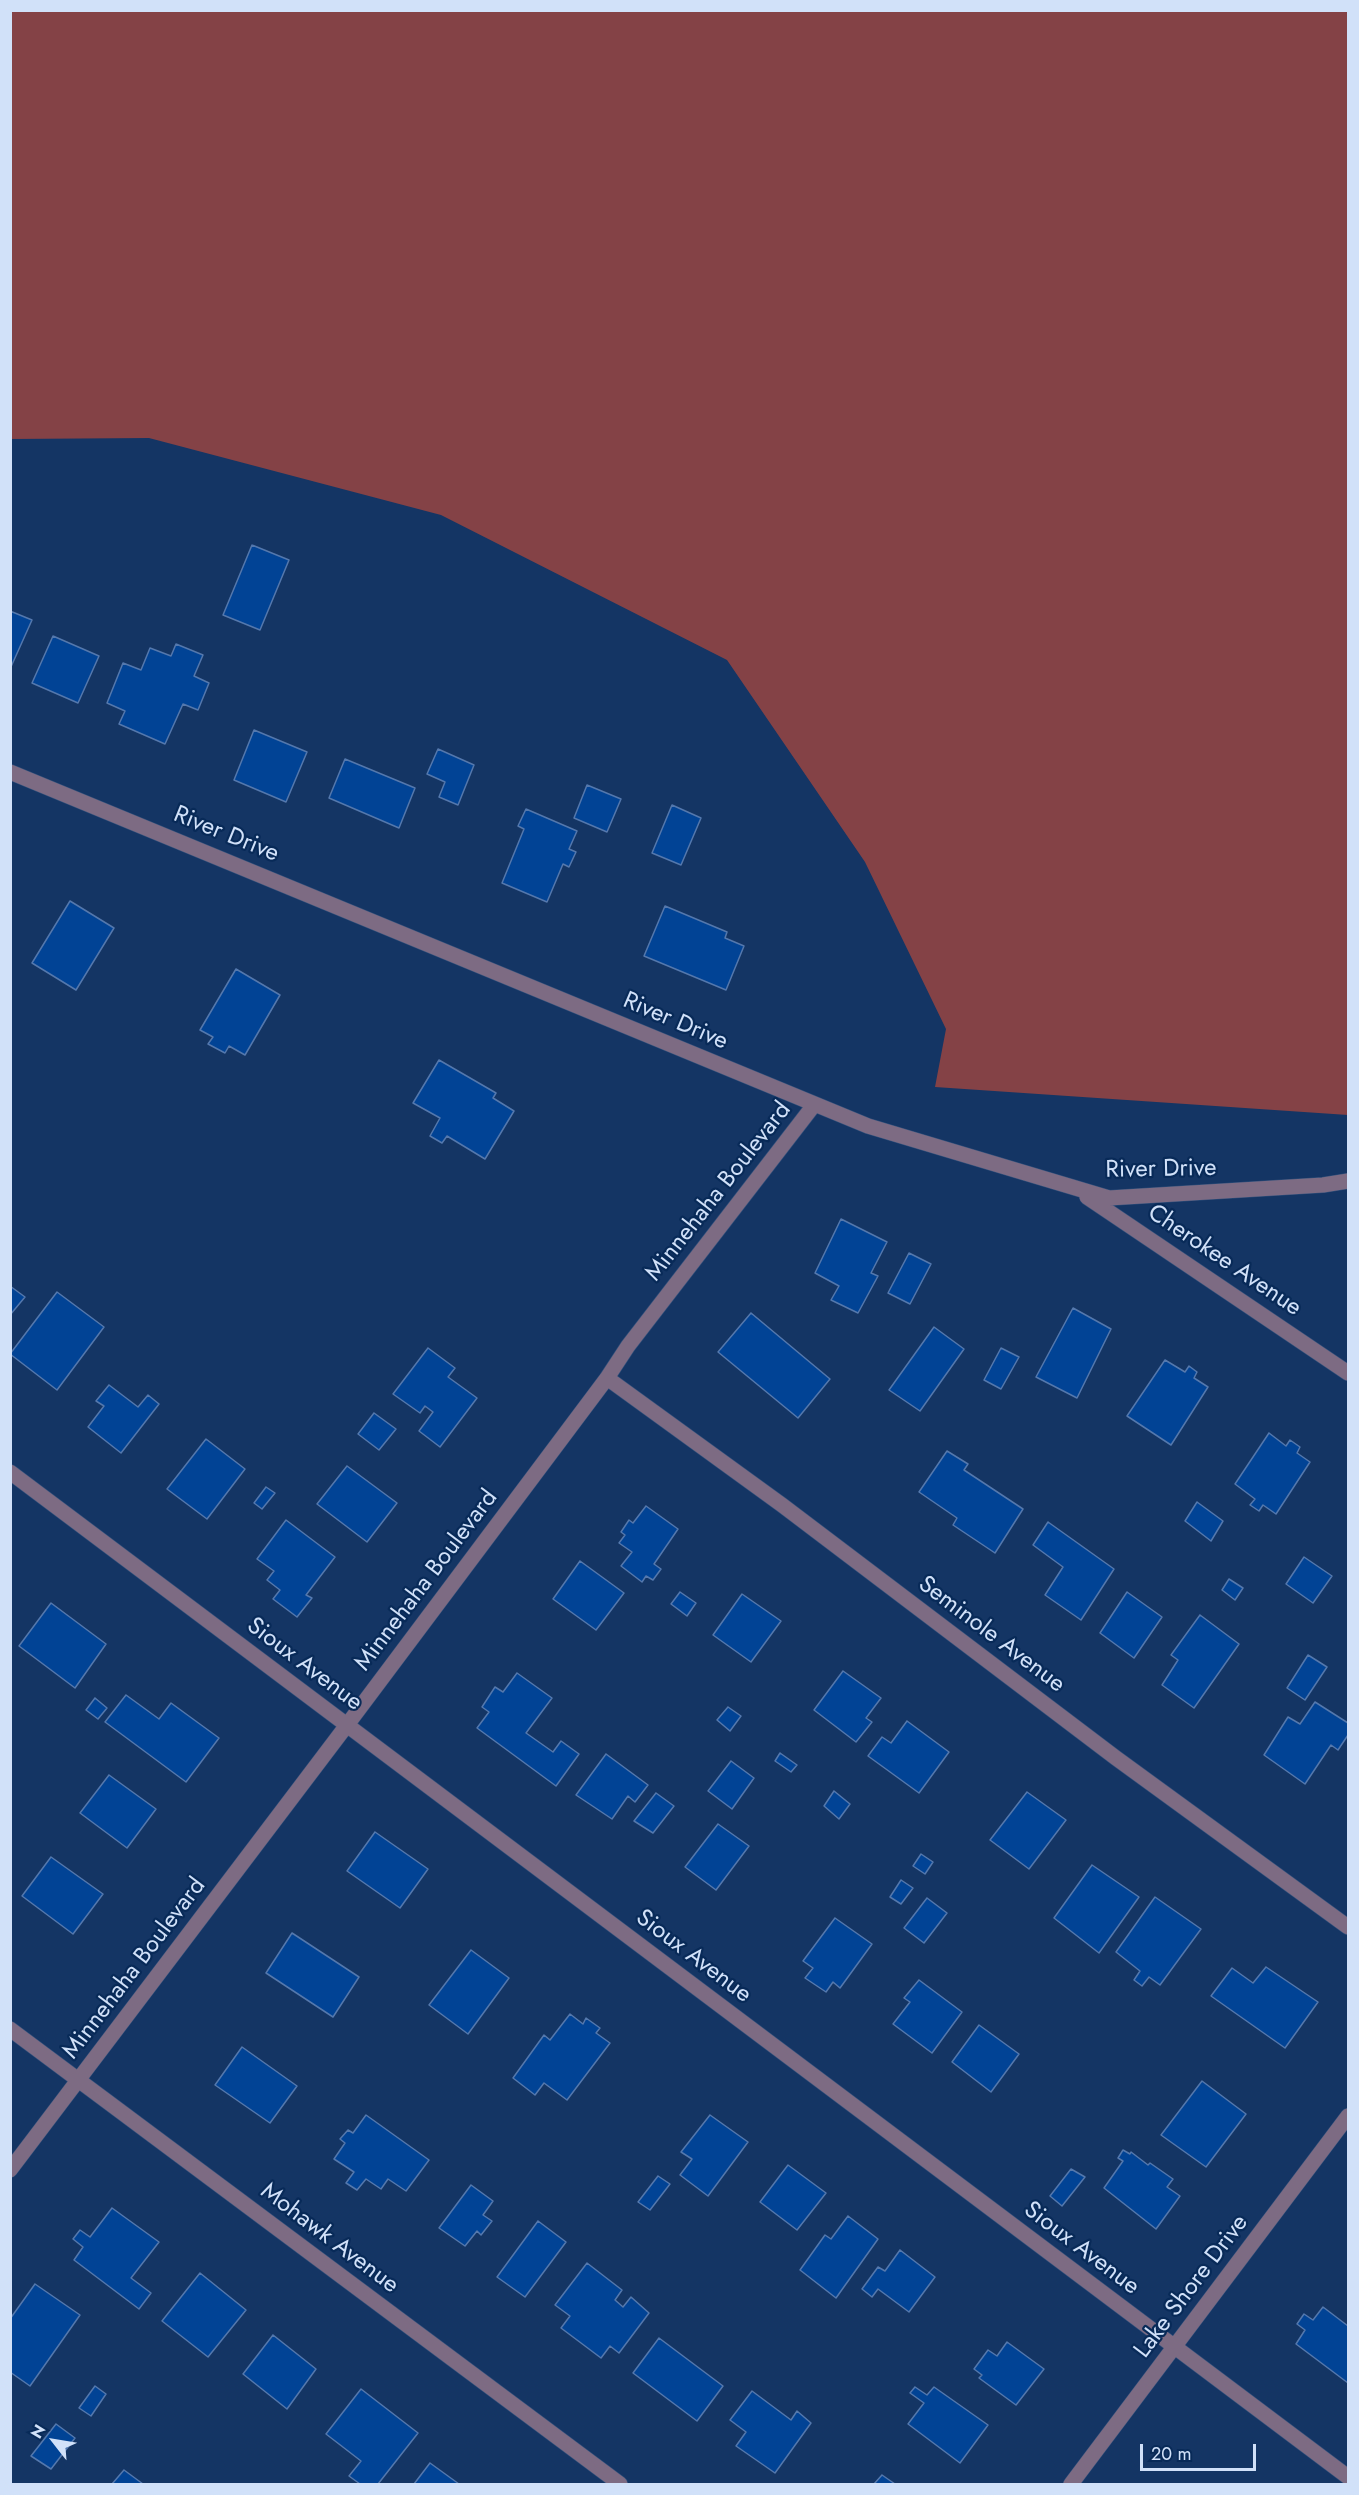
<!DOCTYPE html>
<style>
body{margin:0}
#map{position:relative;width:1359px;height:2495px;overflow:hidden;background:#143564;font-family:Jost,sans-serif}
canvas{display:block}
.frame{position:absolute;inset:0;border:12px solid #d1e1f9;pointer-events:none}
.north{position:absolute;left:24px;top:2411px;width:60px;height:60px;-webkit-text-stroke:4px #082a58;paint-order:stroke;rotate:301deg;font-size:16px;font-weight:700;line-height:24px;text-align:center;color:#d1e1f9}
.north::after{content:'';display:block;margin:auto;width:21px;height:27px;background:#d1e1f9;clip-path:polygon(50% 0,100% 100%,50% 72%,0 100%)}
.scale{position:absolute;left:1140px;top:2444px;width:116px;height:27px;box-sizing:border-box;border:3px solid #d1e1f9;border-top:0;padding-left:8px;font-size:18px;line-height:21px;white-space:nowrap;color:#d1e1f9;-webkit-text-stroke:4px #082a58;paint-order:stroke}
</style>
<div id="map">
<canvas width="1359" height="2495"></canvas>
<div class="frame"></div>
<div class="north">N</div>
<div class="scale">20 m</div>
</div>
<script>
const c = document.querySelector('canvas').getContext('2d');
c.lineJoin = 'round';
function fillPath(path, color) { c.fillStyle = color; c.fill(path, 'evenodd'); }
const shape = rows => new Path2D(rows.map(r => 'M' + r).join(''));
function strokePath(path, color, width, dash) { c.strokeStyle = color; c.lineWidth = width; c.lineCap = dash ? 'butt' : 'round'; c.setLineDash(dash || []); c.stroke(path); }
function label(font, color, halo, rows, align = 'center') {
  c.font = font + ' Jost,sans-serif'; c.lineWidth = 4.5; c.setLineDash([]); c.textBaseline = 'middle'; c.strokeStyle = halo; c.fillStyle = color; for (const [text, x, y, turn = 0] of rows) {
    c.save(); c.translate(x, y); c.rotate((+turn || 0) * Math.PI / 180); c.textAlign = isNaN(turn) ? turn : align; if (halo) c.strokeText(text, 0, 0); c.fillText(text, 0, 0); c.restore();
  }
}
const green = shape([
 [10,11,1348,11,1348,1115,935,1087,946,1029,865,862,727,660,441,515,149,438,11,439]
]);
const building = shape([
 [252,545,289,560,260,630,223,615,252,545],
 [10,611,32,620,10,669,10,611],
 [53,636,99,656,78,703,32,683,53,636],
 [176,644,203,655,194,676,209,683,198,710,183,704,165,744,119,724,125,711,107,703,123,663,141,670,150,648,171,656,176,644],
 [254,730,307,752,286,802,234,780,254,730],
 [438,749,474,765,458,805,439,797,445,782,427,774,438,749],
 [345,759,415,788,399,828,329,798,345,759],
 [587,785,621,799,607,832,574,818,587,785],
 [672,805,701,818,681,865,652,853,672,805],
 [526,809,577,831,569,849,576,852,569,867,563,864,547,902,502,883,524,829,518,826,526,809],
 [70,901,114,928,76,990,32,963,70,901],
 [665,906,727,932,725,938,744,946,726,990,644,956,665,906],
 [236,969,280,995,245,1055,229,1046,225,1053,208,1044,213,1037,200,1030,236,969],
 [439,1060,496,1093,493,1098,514,1111,485,1159,447,1136,442,1143,430,1136,440,1118,413,1103,439,1060],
 [841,1219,887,1242,871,1273,878,1276,858,1313,831,1300,839,1286,815,1273,841,1219],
 [909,1253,931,1264,910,1304,888,1293,909,1253],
 [10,1286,25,1297,10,1315,10,1286],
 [57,1292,104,1327,57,1390,10,1354,57,1292],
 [1073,1308,1111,1329,1077,1398,1036,1377,1073,1308],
 [751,1313,830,1379,798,1418,718,1352,751,1313],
 [934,1327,964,1349,920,1411,889,1390,934,1327],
 [428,1348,455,1368,448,1377,477,1398,440,1447,419,1431,433,1412,425,1406,420,1413,393,1394,428,1348],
 [1001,1348,1019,1357,1001,1389,984,1380,1001,1348],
 [1165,1360,1185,1372,1189,1366,1197,1372,1194,1378,1208,1387,1171,1445,1127,1416,1165,1360],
 [109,1385,138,1407,148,1395,159,1404,121,1453,88,1427,104,1406,96,1401,109,1385],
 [374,1413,396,1429,379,1450,358,1434,374,1413],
 [1269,1433,1286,1446,1290,1440,1300,1447,1297,1453,1310,1462,1276,1514,1263,1505,1259,1511,1250,1505,1255,1499,1235,1484,1269,1433],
 [206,1439,245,1469,207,1519,167,1489,206,1439],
 [947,1451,968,1464,964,1470,1023,1509,995,1553,953,1525,957,1518,919,1492,947,1451],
 [347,1466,397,1503,367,1542,317,1504,347,1466],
 [266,1487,275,1493,262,1509,254,1503,266,1487],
 [1197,1502,1223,1521,1211,1541,1185,1521,1197,1502],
 [646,1506,678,1529,654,1564,661,1569,653,1580,646,1576,642,1582,621,1566,632,1552,619,1543,625,1535,621,1532,629,1520,633,1523,646,1506],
 [286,1520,335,1557,306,1595,312,1598,297,1617,273,1599,280,1590,267,1580,274,1571,257,1559,286,1520],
 [1048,1522,1114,1569,1081,1620,1045,1595,1063,1567,1033,1545,1048,1522],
 [1304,1557,1332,1576,1313,1603,1286,1584,1304,1557],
 [580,1561,624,1593,596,1630,553,1599,580,1561],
 [1229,1579,1243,1588,1235,1600,1222,1590,1229,1579],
 [680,1592,696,1603,687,1616,671,1604,680,1592],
 [1127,1592,1162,1617,1134,1658,1100,1633,1127,1592],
 [742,1594,781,1621,751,1662,713,1635,742,1594],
 [51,1603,106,1644,75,1688,19,1646,51,1603],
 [1200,1615,1239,1644,1194,1708,1162,1685,1178,1660,1171,1655,1200,1615],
 [1308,1655,1327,1667,1305,1700,1287,1688,1308,1655],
 [843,1671,881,1698,866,1718,872,1722,856,1742,814,1710,843,1671],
 [517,1673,552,1698,526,1733,553,1752,561,1741,579,1754,556,1786,477,1728,489,1712,482,1707,495,1687,503,1692,517,1673],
 [126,1695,159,1719,171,1703,219,1738,186,1782,105,1722,126,1695],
 [95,1698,107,1708,98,1719,86,1710,95,1698],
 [1315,1702,1348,1723,1348,1735,1338,1750,1331,1745,1305,1784,1264,1755,1288,1717,1300,1724,1315,1702],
 [728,1707,741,1716,730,1731,717,1720,728,1707],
 [907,1721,949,1752,919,1793,868,1756,882,1737,891,1743,907,1721],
 [780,1753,797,1765,791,1772,775,1761,780,1753],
 [606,1754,648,1785,635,1802,628,1796,612,1819,576,1795,606,1754],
 [731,1761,754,1778,732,1809,708,1791,731,1761],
 [109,1775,156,1809,127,1848,80,1813,109,1775],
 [834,1791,850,1804,839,1819,824,1806,834,1791],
 [1027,1792,1066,1820,1029,1869,990,1840,1027,1792],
 [656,1793,674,1806,653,1833,634,1821,656,1793],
 [718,1824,749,1846,716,1890,685,1867,718,1824],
 [375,1832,428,1869,400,1908,347,1871,375,1832],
 [921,1854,933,1862,925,1874,913,1866,921,1854],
 [51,1857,103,1894,73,1934,22,1896,51,1857],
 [1092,1865,1139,1897,1099,1953,1054,1918,1092,1865],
 [901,1880,913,1888,901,1904,890,1897,901,1880],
 [1155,1897,1201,1929,1160,1985,1149,1977,1142,1986,1134,1980,1140,1971,1116,1952,1155,1897],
 [927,1898,947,1913,924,1943,904,1928,927,1898],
 [835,1918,872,1944,840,1988,833,1982,826,1992,805,1978,813,1968,803,1961,835,1918],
 [292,1933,359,1977,333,2017,266,1973,292,1933],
 [471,1950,509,1978,468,2034,429,2005,471,1950],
 [1266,1967,1318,2002,1285,2048,1211,1996,1232,1968,1253,1983,1266,1967],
 [919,1980,962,2012,932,2053,893,2024,910,2002,904,1998,919,1980],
 [570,2014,583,2024,586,2018,600,2028,596,2033,610,2043,567,2100,544,2083,535,2095,513,2078,544,2035,550,2040,570,2014],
 [979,2025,1019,2054,991,2092,952,2062,979,2025],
 [242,2047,297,2086,270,2123,215,2085,242,2047],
 [1202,2081,1246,2114,1206,2167,1161,2135,1202,2081],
 [366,2115,429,2160,406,2191,388,2179,381,2189,366,2179,357,2190,346,2183,354,2172,334,2159,345,2143,340,2139,348,2130,353,2133,366,2115],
 [710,2115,748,2142,708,2196,680,2175,692,2159,681,2152,710,2115],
 [1123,2150,1130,2154,1131,2152,1148,2165,1150,2163,1173,2179,1167,2187,1180,2196,1156,2229,1104,2188,1123,2161,1118,2158,1123,2150],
 [788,2165,826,2193,797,2230,760,2202,788,2165],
 [1071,2169,1085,2177,1062,2206,1050,2196,1071,2169],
 [658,2176,670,2184,650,2210,638,2202,658,2176],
 [471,2185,493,2201,483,2215,492,2221,481,2235,477,2231,465,2246,439,2228,471,2185],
 [112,2208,159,2242,131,2278,151,2293,139,2309,74,2260,83,2247,73,2239,80,2230,90,2237,112,2208],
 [848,2216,878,2239,836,2298,800,2270,825,2235,831,2239,848,2216],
 [538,2221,566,2242,525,2297,497,2277,538,2221],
 [900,2250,935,2277,909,2312,878,2289,872,2297,862,2289,878,2267,885,2271,900,2250],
 [587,2263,622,2290,615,2300,623,2307,631,2297,649,2313,619,2353,610,2346,601,2358,561,2328,570,2316,555,2305,587,2263],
 [200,2273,246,2310,208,2357,162,2321,200,2273],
 [35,2284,80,2315,30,2386,10,2372,10,2319,35,2284],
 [1323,2307,1348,2326,1348,2383,1296,2344,1305,2330,1297,2324,1304,2314,1313,2320,1323,2307],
 [273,2335,316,2369,287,2409,243,2374,273,2335],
 [659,2338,723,2386,697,2421,633,2373,659,2338],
 [1007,2342,1044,2369,1016,2405,979,2378,982,2375,974,2369,988,2350,997,2356,1007,2342],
 [95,2386,106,2394,91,2416,79,2408,95,2386],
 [915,2387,927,2395,934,2387,988,2425,960,2463,908,2424,924,2403,910,2393,915,2387],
 [361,2389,418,2433,378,2484,360,2484,349,2476,361,2461,326,2434,361,2389],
 [752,2391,791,2420,797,2411,811,2423,775,2473,736,2446,746,2432,730,2420,752,2391],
 [56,2424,75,2438,51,2469,31,2456,56,2424],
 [430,2463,459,2484,414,2484,430,2463],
 [124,2470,143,2484,112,2484,124,2470],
 [882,2475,895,2484,874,2484,882,2475]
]);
const minor = shape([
 [10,772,868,1126,1109,1198,1323,1185,1348,1181],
 [1087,1197,1348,1373],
 [607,1378,782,1505,1116,1758,1348,1927],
 [10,1472,1348,2477],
 [10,2029,620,2484],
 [10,2170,347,1725,607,1378,628,1346,814,1105],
 [1071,2484,1348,2116]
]);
const streetNames = [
 ["River Drive",226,835,22],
 ["River Drive",675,1022,23],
 ["River Drive",1161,1170,-1],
 ["Minnehaha Boulevard",719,1192,-52],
 ["Cherokee Avenue",1224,1261,34],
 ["Minnehaha Boulevard",427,1581,-53],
 ["Seminole Avenue",991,1635,37],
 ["Sioux Avenue",304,1665,37],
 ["Sioux Avenue",693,1957,37],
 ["Minnehaha Boulevard",135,1969,-53],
 ["Mohawk Avenue",329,2239,37],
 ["Sioux Avenue",1081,2249,37],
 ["Lake Shore Drive",1192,2287,-53]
];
fillPath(green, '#844246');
fillPath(building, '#014395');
strokePath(building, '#5478ad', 1.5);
strokePath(minor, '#32517c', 16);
strokePath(minor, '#7d6b83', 15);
label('24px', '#d1e1f9', '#082a58', streetNames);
</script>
